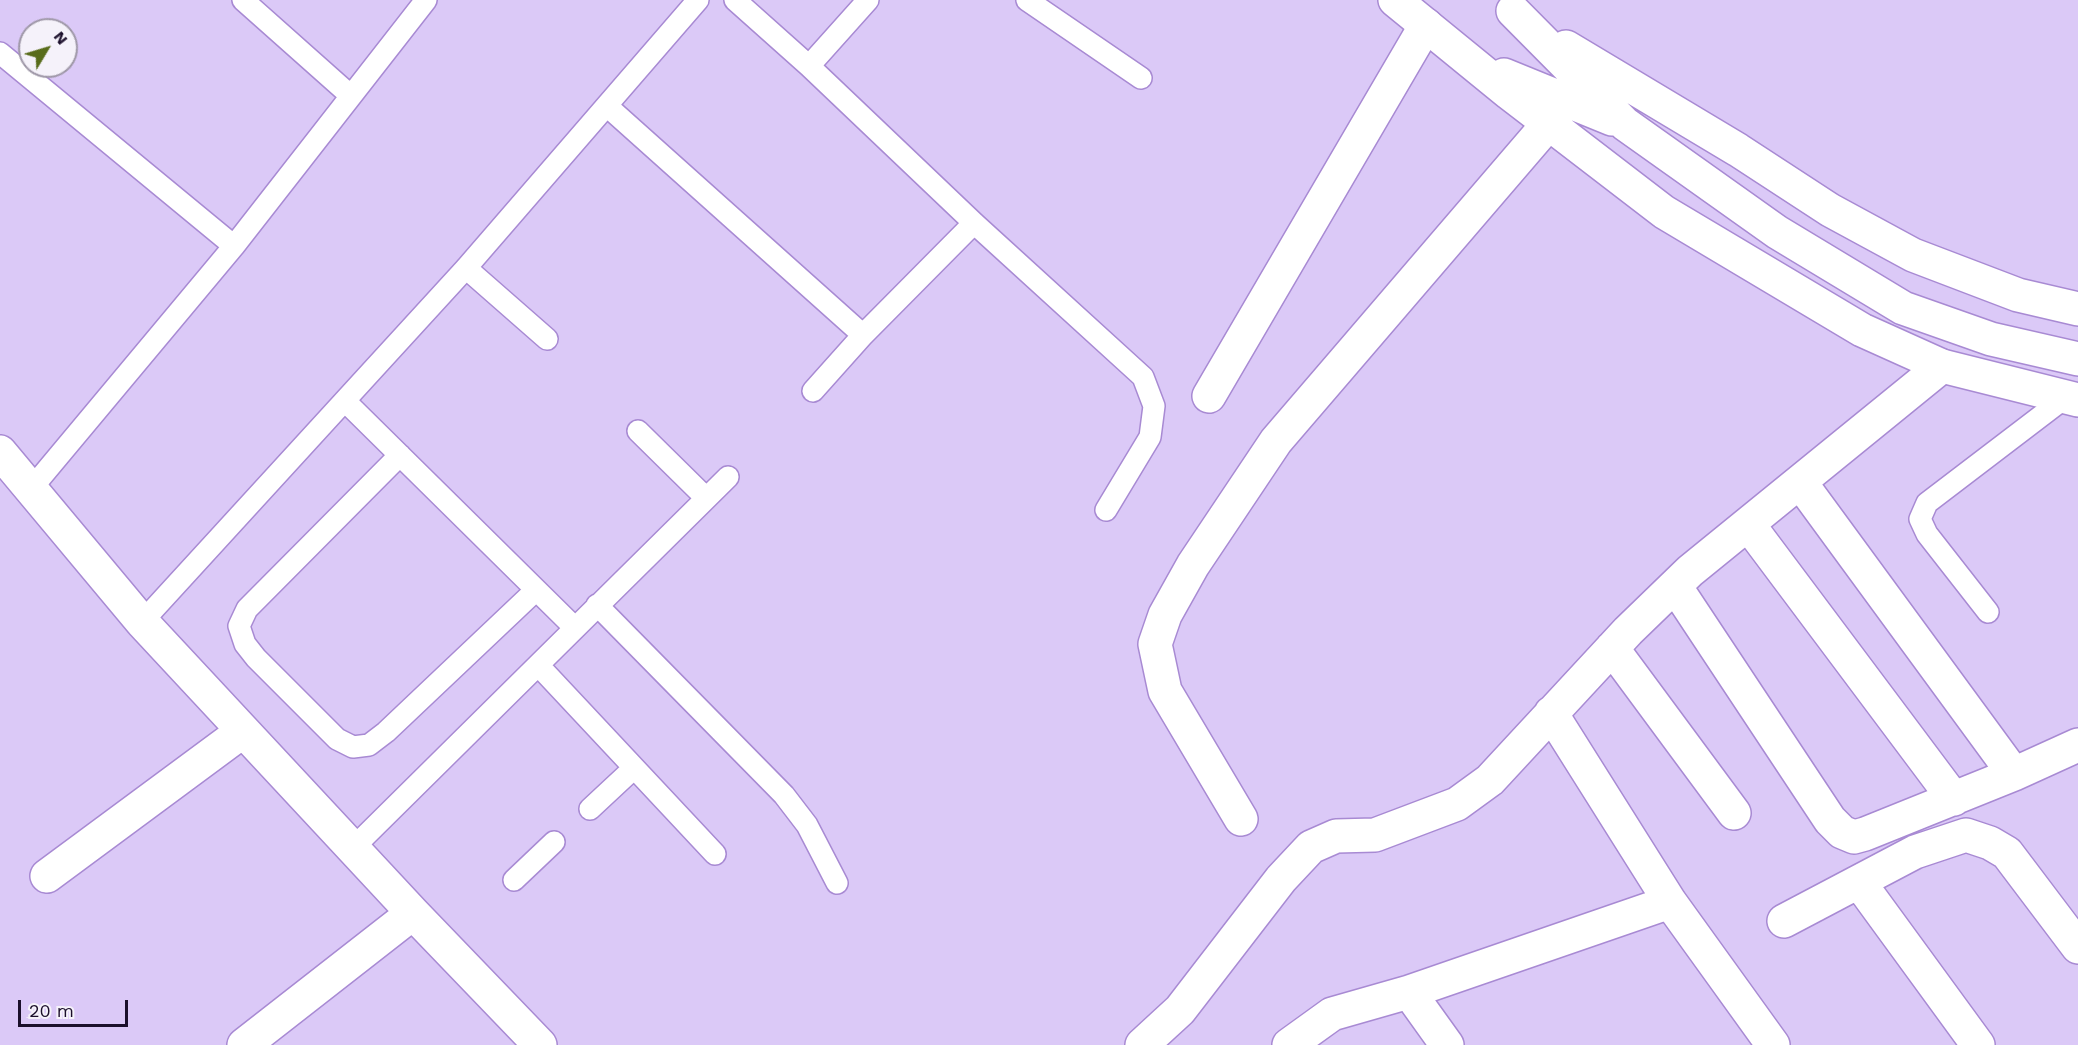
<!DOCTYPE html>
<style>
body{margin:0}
#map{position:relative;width:2078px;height:1045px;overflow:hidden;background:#dbc9f7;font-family:"Work Sans",sans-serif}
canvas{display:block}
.north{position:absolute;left:18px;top:18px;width:60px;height:60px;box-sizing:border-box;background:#f5f2fa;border:2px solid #9e97a7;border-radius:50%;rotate:52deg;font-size:16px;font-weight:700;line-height:24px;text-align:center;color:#1b0f2b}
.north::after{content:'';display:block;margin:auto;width:21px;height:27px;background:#586c1a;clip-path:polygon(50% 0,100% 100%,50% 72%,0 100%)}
.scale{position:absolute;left:18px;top:1000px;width:110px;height:27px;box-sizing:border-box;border:3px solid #1b0f2b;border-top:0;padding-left:8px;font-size:18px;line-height:21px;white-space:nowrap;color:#1b0f2b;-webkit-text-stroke:4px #f5f2fa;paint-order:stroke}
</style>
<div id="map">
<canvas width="2078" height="1045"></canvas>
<div class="north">N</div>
<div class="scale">20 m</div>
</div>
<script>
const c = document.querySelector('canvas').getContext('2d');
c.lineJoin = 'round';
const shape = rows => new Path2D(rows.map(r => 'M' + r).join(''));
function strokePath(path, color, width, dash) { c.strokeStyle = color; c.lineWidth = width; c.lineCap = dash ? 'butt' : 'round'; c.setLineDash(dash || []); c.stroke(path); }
const lane = shape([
 [243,0,351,96],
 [735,0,809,66,974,223,1143,377,1154,406,1150,437,1106,510],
 [1027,0,1141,78],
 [0,53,234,246],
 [809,66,868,0],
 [607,106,863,335],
 [466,268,547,339],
 [813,391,863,335,974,223],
 [345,401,575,628],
 [638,431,706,498],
 [400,455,247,609,239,626,245,644,256,658,337,739,353,747,369,745,386,732,536,590],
 [31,489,234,246,426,0],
 [597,605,784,795,807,825,837,883],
 [1988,612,1927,534,1920,519,1927,503,2066,397],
 [142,622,466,268,698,0],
 [538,665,715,854],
 [590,809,634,768],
 [353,848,728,477],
 [514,880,554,842]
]);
const street = shape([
 [1209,396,1426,25],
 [0,452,142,622,413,913,540,1045],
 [1800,482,2014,774],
 [1748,524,1954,799],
 [1675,586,1830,820,1842,832,1854,837,1865,834,2014,774,2078,745],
 [1612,648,1734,813],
 [1551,713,1670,902,1773,1045],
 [1241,819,1165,691,1155,644,1165,615,1193,565,1276,441,1549,123],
 [47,876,243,731],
 [1859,882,1978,1045],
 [1784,921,1915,852,1966,835,1990,843,2007,853,2078,947],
 [1409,992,1447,1045],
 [244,1045,413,913],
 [1142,1045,1180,1010,1281,879,1311,847,1336,836,1375,835,1457,804,1490,780,1628,631,1690,571,1942,366],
 [1289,1045,1332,1014,1409,992,1670,902]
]);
const secondary = shape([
 [1395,0,1509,93,1664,212,1862,330,1942,366,2078,400],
 [1513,11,1625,124,1777,232,1903,308,1991,339,2078,359],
 [1566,47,1738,150,1830,210,1913,255,2018,295,2078,309],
 [1504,75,1612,119]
]);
strokePath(lane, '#a88ad3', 24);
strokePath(street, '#a88ad3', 36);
strokePath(secondary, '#a88ad3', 36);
strokePath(lane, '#fff', 21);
strokePath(street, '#fff', 33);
strokePath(secondary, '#fff', 33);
</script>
